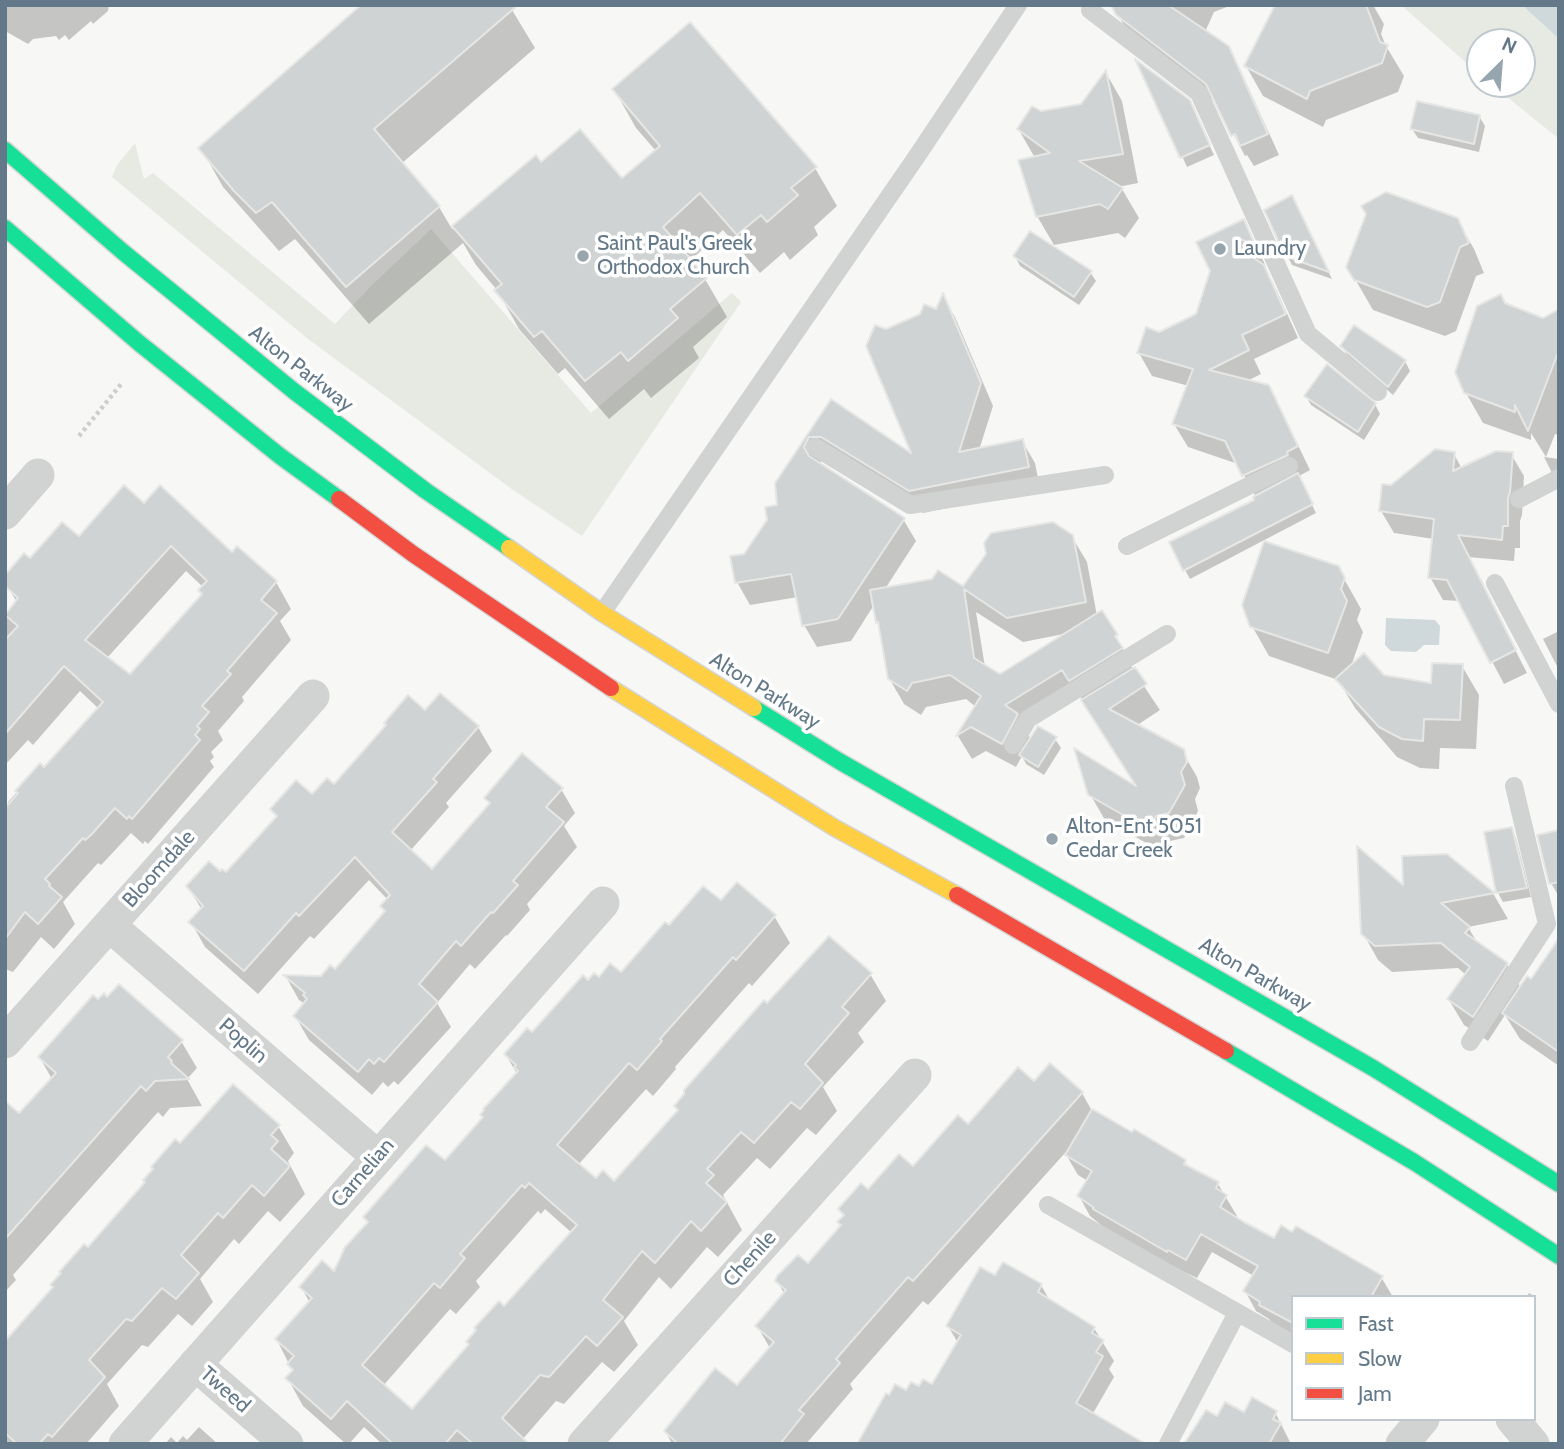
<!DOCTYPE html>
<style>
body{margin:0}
#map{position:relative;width:1564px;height:1449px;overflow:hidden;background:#f7f7f5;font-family:Cabin,sans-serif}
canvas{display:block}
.frame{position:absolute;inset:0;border:7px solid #637989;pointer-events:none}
.legend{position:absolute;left:1291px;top:1295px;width:245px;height:126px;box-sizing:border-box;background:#fff;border:2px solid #c1c9d0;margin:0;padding:9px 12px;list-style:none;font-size:21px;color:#637989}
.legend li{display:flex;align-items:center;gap:14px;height:35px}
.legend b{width:35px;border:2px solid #c1c9d0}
.north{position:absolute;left:1466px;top:28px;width:70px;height:70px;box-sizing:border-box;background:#fff;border:2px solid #c1c9d0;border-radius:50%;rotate:25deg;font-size:19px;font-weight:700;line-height:28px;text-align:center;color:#637989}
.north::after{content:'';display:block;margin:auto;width:24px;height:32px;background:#97a5af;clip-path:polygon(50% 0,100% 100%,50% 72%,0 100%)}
</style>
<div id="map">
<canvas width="1564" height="1449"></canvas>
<div class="frame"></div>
<ul class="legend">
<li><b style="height:9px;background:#16e098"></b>Fast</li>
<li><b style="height:9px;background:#ffcf43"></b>Slow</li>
<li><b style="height:9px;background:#f24e42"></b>Jam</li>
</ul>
<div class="north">N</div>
</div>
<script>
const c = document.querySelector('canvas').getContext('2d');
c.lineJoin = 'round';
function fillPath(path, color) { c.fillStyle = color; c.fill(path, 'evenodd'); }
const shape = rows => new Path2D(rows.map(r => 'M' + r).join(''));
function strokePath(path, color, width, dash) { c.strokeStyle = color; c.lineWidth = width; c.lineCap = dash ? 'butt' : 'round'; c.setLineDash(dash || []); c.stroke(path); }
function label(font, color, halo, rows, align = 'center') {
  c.font = font + ' Cabin,sans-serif'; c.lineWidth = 7; c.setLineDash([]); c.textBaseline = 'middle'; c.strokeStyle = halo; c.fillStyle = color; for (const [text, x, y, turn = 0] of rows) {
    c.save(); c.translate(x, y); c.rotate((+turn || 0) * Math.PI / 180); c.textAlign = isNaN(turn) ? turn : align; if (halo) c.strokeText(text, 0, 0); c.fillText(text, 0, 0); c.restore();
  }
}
const green = shape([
 [1401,5,1522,5,1559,39,1559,139,1491,84,1522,84,1522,42,1480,42,1480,75],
 [135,143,144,179,153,173,335,324,371,286,431,229,591,413,732,293,741,302,582,536,513,490,308,339,112,177,117,165]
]);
const water = shape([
 [1522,5,1559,5,1559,39],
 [1386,618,1435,620,1440,626,1439,645,1424,645,1416,652,1391,651,1385,645]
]);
const shadow = shape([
 [5,5,109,5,108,11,93,24,91,21,69,40,65,35,59,40,56,36,33,39,28,44,5,31],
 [509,5,535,48,401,164,439,207,452,229,536,158,541,164,622,180,656,151,636,128,614,89,815,168,837,206,814,227,818,235,790,260,784,252,760,273,723,230,690,261,705,279,727,317,693,347,699,358,651,398,644,389,609,419,565,368,558,374,519,329,497,290,476,265,463,243,369,324,295,239,279,251,223,187,201,148],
 [1113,5,1232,5,1214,12,1205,32,1228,47,1240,69,1279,155,1254,166,1247,155,1245,156,1217,103,1130,37],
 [1289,5,1373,5,1384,24,1381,34,1386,46,1404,76,1398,92,1326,120,1323,127,1263,96,1246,66],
 [1140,64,1194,112,1214,155,1187,167],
 [1106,73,1122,101,1138,183,1118,187,1122,189,1139,218,1125,238,1118,233,1054,245,1037,216,1035,158,1019,130,1082,106],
 [1479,116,1485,126,1479,152,1418,138,1412,129],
 [1296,207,1332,279,1292,265,1287,255],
 [1457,219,1474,249,1484,273,1476,276,1456,331,1445,336,1373,310,1348,267],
 [1243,222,1256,245,1266,267,1262,265,1277,291,1298,338,1254,359,1261,374,1247,381,1267,386,1281,410,1310,470,1299,476,1299,479,1316,513,1190,579,1185,570,1257,501,1256,497,1238,464,1188,447,1174,424,1189,386,1152,376,1139,353,1159,334,1197,315],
 [1015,256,1090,272,1096,281,1079,305,1020,266],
 [943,297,955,317,993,406,979,450,1022,441,1035,463,1040,489,923,513,835,459,828,458,817,464,903,519,916,541,885,589,963,588,1072,537,1087,562,1097,616,1101,613,1130,660,1129,661,1133,670,1160,710,1136,726,1182,751,1197,777,1200,788,1195,799,1198,811,1184,838,1170,841,1168,846,1157,849,1105,820,1090,794,1139,790,1078,693,1024,727,1031,740,1055,739,1061,748,1044,775,1026,764,1022,756,1016,767,986,751,972,759,958,736,976,707,966,699,926,707,921,715,904,704,889,678,874,605,851,641,817,647,804,625,798,597,750,605,737,582,746,555,779,507,777,484,832,401,915,457,886,331,936,311],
 [976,612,1023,642,1069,633,1000,676,985,667],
 [1505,305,1559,327,1559,435,1555,434,1546,457,1531,433,1531,440,1483,423,1466,393],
 [1342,346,1405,361,1410,371,1393,395,1347,355],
 [1306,396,1375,404,1380,414,1364,440,1311,405],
 [1454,454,1462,469,1511,454,1524,476,1522,515,1520,521,1520,548,1515,548,1514,561,1468,557,1527,673,1504,684,1460,601,1443,600,1430,577,1434,539,1394,533,1381,511,1392,487],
 [1544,457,1559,459,1559,478,1555,479],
 [144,505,232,555,237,549,276,582,291,609,280,621,291,640,242,697,244,701,218,731,223,740,211,752,214,757,210,761,214,767,148,844,145,841,143,844,131,833,105,861,101,865,98,863,63,902,75,924,54,949,41,937,13,972,5,969,5,814,11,808,8,802,40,766,45,770,99,709,80,691,33,745,28,740,5,765,5,615,17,602,5,583,30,561],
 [186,571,203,587,203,596,130,676,107,658],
 [1338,568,1361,609,1357,620,1363,632,1350,669,1383,677,1433,685,1462,666,1479,695,1476,749,1440,748,1439,769,1420,768,1397,757,1355,708,1338,680,1269,656,1252,626],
 [1559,631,1559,670,1543,639],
 [425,713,478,727,492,751,446,803,449,807,410,851,433,871,490,806,486,798,561,789,575,813,564,826,577,847,527,904,530,910,507,936,506,935,475,969,470,964,437,1003,451,1027,398,1085,394,1081,388,1087,383,1082,372,1095,309,1040,295,1016,305,1004,299,1000,286,977,322,977,335,971,386,913,382,906,388,900,369,880,314,939,310,936,258,994,205,947,191,922,202,910,188,887,226,875,277,818,272,810,312,797,334,787],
 [1511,829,1516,838,1531,897,1503,902,1498,893],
 [1559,832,1559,897,1551,883],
 [1446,855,1494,895,1508,919,1468,927,1478,944,1507,964,1521,988,1531,981,1559,941,1559,1066,1520,1039,1505,1015,1488,1041,1464,1025,1449,1000,1466,975,1458,968,1392,972,1378,960,1363,933,1405,888],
 [721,903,774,916,790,943,752,986,749,983,675,1067,676,1069,653,1096,646,1089,578,1165,596,1180,614,1183,679,1112,767,1005,870,974,886,1001,858,1033,864,1042,823,1087,837,1111,816,1135,807,1128,770,1169,757,1158,723,1195,742,1230,718,1257,707,1247,671,1289,659,1277,624,1321,638,1345,614,1372,602,1362,564,1404,556,1401,521,1441,522,1444,382,1444,364,1427,349,1444,346,1444,303,1406,288,1379,293,1372,277,1340,310,1303,301,1287,335,1274,369,1223,365,1217,445,1163,484,1119,517,1074,506,1055,532,1035,588,982,621,975,669,928],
 [545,1209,572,1233,413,1412,383,1386,450,1309,456,1314,480,1287,476,1281,538,1211,541,1214],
 [181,1041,197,1068,187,1079,202,1106,170,1108,163,1117,158,1112,13,1275,16,1280,5,1292,5,1296,5,1103,19,1116,52,1079,40,1058],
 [1035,1084,1082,1093,1092,1111,1185,1161,1188,1168,1218,1184,1237,1216,1236,1219,1274,1241,1381,1277,1393,1297,1293,1297,1293,1337,1272,1324,1269,1319,1256,1311,1245,1291,1254,1276,1212,1252,1197,1278,1164,1263,1106,1229,1090,1216,1079,1196,1088,1181,1078,1175,1065,1153,928,1305,923,1301,850,1384,853,1389,806,1444,669,1444,671,1442,666,1432,737,1387,770,1348,757,1326,785,1295,777,1281,808,1265,842,1227,844,1217,840,1210,868,1191,913,1168,968,1127],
 [278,1126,294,1153,288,1161,305,1194,280,1222,268,1211,239,1244,234,1239,200,1279,213,1302,192,1326,178,1314,148,1347,142,1345,107,1384,119,1406,86,1444,5,1444,5,1356,88,1250,181,1146],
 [996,1277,1041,1285,1050,1301,1094,1328,1114,1361,1109,1369,1114,1377,1092,1415,907,1392,933,1386,958,1343,948,1326],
 [1275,1412,1291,1444,1186,1444,1218,1419],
 [199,1427,218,1444,165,1444,171,1437,177,1443,183,1436,187,1440]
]);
const building = shape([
 [361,5,518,5,374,129,440,206,346,287,272,202,256,213,234,191,198,148,361,5],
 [1111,5,1168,5,1229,46,1268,134,1240,146,1235,134,1231,136,1206,84,1116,15,1111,5],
 [1275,5,1366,5,1380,42,1388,45,1382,63,1310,91,1307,99,1244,66,1275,5],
 [690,22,817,167,791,188,798,195,767,222,761,215,737,235,700,193,663,227,707,278,670,309,678,318,628,361,621,352,585,381,542,331,534,337,494,290,502,284,452,226,536,155,541,162,580,129,622,178,660,146,612,89,690,22],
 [1135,59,1190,100,1210,145,1180,158,1135,59],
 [1106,70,1123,154,1079,161,1123,188,1108,209,1100,204,1036,217,1018,160,1050,153,1017,129,1032,106,1041,111,1081,104,1106,70],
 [1417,101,1480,115,1474,144,1410,129,1417,101],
 [1386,192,1458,218,1469,243,1460,247,1440,302,1427,307,1354,280,1346,267,1366,214,1361,206,1386,192],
 [1292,195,1329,272,1285,256,1264,210,1292,195],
 [1244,219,1255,245,1237,238,1233,244,1264,265,1286,314,1242,335,1249,350,1209,370,1269,385,1298,446,1287,452,1288,455,1242,476,1225,441,1172,424,1193,369,1137,353,1146,327,1159,332,1196,314,1210,271,1196,242,1244,219],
 [1030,231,1092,271,1074,297,1013,256,1030,231],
 [943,293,981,383,959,452,1023,439,1029,467,909,491,821,437,809,437,804,447,809,456,905,518,838,619,802,626,791,574,735,583,730,556,744,554,767,520,765,507,777,505,775,483,831,399,911,453,866,346,875,325,886,329,920,314,924,304,936,309,943,293],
 [1501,294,1505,303,1543,318,1559,309,1559,350,1528,431,1515,405,1515,412,1464,393,1455,372,1477,306,1501,294],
 [1354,325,1406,360,1388,387,1340,346,1354,325],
 [1327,364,1376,403,1358,432,1304,396,1327,364],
 [1435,449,1455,452,1453,471,1496,451,1513,452,1510,492,1508,498,1508,526,1503,526,1502,540,1458,535,1516,650,1490,663,1447,580,1428,578,1434,519,1379,511,1382,484,1391,485,1435,449],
 [1298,473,1313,504,1183,571,1169,542,1254,500,1253,497,1298,473],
 [124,485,144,503,160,485,232,552,237,546,277,581,261,600,277,613,227,671,231,674,202,706,209,712,197,726,200,729,195,735,200,740,132,819,129,816,127,819,115,808,91,835,85,840,83,838,45,879,50,884,49,886,62,897,38,924,25,912,5,939,5,808,18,793,15,791,40,763,44,767,103,702,64,666,5,734,5,640,18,626,5,615,18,598,5,586,5,575,24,553,30,558,62,522,79,536,124,485],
 [171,546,207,581,198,590,202,594,130,674,85,640,171,546],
 [1053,522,1073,535,1086,602,1007,618,964,589,974,658,1000,674,1102,610,1118,635,1115,636,1123,648,1069,681,1062,670,1005,705,1018,714,1002,744,971,727,956,736,981,696,950,675,912,683,907,691,888,679,878,622,876,623,870,590,932,579,938,570,963,586,986,554,984,543,991,533,1053,522],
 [1264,541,1339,566,1345,578,1341,589,1347,601,1328,653,1250,627,1242,605,1264,541],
 [1364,653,1384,675,1431,683,1432,663,1463,664,1460,720,1424,719,1423,741,1402,739,1379,727,1335,679,1364,653],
 [1135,667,1147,684,1109,709,1184,749,1187,762,1181,772,1185,785,1169,813,1156,816,1154,821,1141,825,1088,795,1074,748,1136,786,1081,700,1135,667],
 [440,693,479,726,433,779,437,782,392,832,432,869,490,803,484,798,522,753,563,788,546,807,564,822,513,881,518,885,493,913,491,912,461,946,456,941,419,984,438,1002,384,1062,379,1058,374,1064,369,1059,358,1072,293,1016,307,999,303,995,305,993,283,975,321,976,330,965,335,969,385,911,380,906,390,895,355,857,299,916,296,913,244,971,188,922,203,906,186,886,209,861,220,871,222,869,226,872,277,816,270,809,296,780,312,794,327,778,334,784,386,725,384,723,408,695,425,710,440,693],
 [1038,726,1057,737,1038,767,1019,755,1038,726],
 [1512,827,1527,888,1496,893,1484,832,1512,827],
 [1559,830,1559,882,1549,884,1537,835,1559,830],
 [1357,846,1403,885,1402,856,1447,854,1495,893,1441,903,1470,927,1465,933,1508,963,1473,1017,1447,999,1470,967,1441,943,1375,946,1361,934,1357,846],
 [737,882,776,915,736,960,733,957,660,1039,662,1041,637,1070,629,1063,557,1145,596,1178,603,1170,614,1181,678,1110,674,1106,684,1094,684,1090,764,1000,767,1003,829,936,872,973,842,1007,849,1013,805,1064,823,1083,800,1109,791,1102,754,1143,741,1132,707,1169,714,1175,706,1183,727,1202,701,1231,691,1221,655,1263,642,1251,603,1300,623,1317,597,1346,586,1336,549,1377,540,1375,502,1418,529,1444,473,1444,457,1430,445,1444,393,1444,347,1401,331,1419,285,1378,293,1370,287,1364,294,1356,275,1339,312,1298,299,1287,322,1260,334,1271,345,1247,368,1222,363,1217,426,1145,445,1160,483,1117,480,1115,484,1110,483,1109,518,1071,514,1067,516,1065,504,1054,527,1028,532,1032,583,975,588,980,594,973,599,977,610,963,621,972,665,922,669,925,703,886,721,900,737,882],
 [529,1183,577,1225,504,1306,499,1301,474,1328,476,1330,466,1342,469,1344,412,1409,362,1365,434,1283,440,1288,465,1258,460,1254,522,1185,525,1188,529,1183],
 [1559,938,1559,1052,1502,1013,1527,976,1531,979,1559,938],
 [119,984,183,1040,168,1057,172,1061,171,1063,189,1079,155,1081,146,1091,141,1086,5,1239,5,1101,19,1113,56,1073,38,1057,93,995,98,999,104,993,107,997,119,984],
 [1050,1063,1083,1092,913,1281,908,1277,836,1359,840,1363,799,1410,804,1414,780,1444,678,1444,664,1431,715,1368,737,1385,774,1342,755,1326,786,1290,775,1281,777,1276,798,1255,808,1263,841,1225,837,1222,844,1215,838,1209,861,1183,868,1189,899,1154,913,1166,958,1115,968,1124,1018,1067,1034,1081,1050,1063],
 [233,1084,280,1125,271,1135,278,1141,271,1149,290,1166,264,1196,252,1185,223,1218,218,1213,181,1255,199,1273,176,1299,162,1288,132,1321,126,1319,89,1360,105,1377,52,1437,48,1434,39,1444,17,1444,5,1433,5,1341,53,1287,50,1285,61,1273,59,1272,84,1244,88,1247,145,1182,143,1180,153,1169,151,1167,175,1139,180,1143,233,1084],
 [1092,1109,1132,1132,1134,1129,1186,1160,1184,1164,1219,1182,1216,1188,1227,1195,1220,1207,1244,1222,1274,1238,1281,1225,1292,1232,1296,1226,1383,1276,1371,1297,1293,1297,1293,1323,1259,1305,1260,1302,1243,1291,1258,1266,1229,1250,1201,1234,1186,1260,1168,1250,1167,1252,1093,1209,1093,1207,1077,1196,1092,1171,1065,1155,1092,1109],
 [1003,1262,1042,1284,1038,1292,1095,1327,1092,1333,1104,1340,1096,1352,1103,1356,1076,1403,1146,1444,857,1444,886,1393,889,1395,895,1384,906,1390,911,1382,919,1386,923,1379,932,1384,961,1335,946,1326,980,1267,995,1275,1003,1262],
 [1252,1397,1277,1411,1273,1419,1281,1423,1269,1444,1184,1444,1206,1410,1217,1416,1225,1402,1244,1412,1252,1397]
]);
const path = shape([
 [79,436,122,383],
 [1529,1297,1531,1294]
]);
const lane = shape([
 [1090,10,1199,93,1308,334,1378,392],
 [815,447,910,505,1105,475],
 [1519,499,1559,478],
 [1127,546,1289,466],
 [1495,583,1559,704],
 [602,613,917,156,1018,5],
 [1013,745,1028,719,1167,634],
 [1470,1042,1547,924,1514,786],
 [1048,1205,1293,1344],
 [1168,1444,1237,1313]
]);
const street = shape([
 [5,513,38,475],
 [109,925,378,1157],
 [5,1042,313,696],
 [195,1364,287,1444],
 [1512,1419,1533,1444],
 [125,1444,603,903],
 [584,1444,915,1075],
 [1402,1444,1423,1419]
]);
const fast = shape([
 [5,150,123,252,295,392,426,491,509,548],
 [5,228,139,343,280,456,339,499],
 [754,708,839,761,1373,1068,1559,1184],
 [1226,1051,1414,1162,1559,1256]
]);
const slow = shape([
 [509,548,602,613,754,708],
 [611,688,835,828,957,895]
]);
const jam = shape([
 [339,499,413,554,611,688],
 [957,895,1226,1051]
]);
const markers = [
 [1220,249,7,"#97a5af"],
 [583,256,7,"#97a5af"],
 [1052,839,7,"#97a5af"]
];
const poiNames = [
 ["Saint Paul's Greek",597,244],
 ["Orthodox Church",597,268],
 ["Laundry",1234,249],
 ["Alton-Ent 5051",1066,827],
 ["Cedar Creek",1066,851]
];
const streetNames = [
 ["Alton Parkway",301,369,38],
 ["Alton Parkway",765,691,32],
 ["Bloomdale",159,869,-48],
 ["Alton Parkway",1255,975,30],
 ["Poplin",243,1041,41],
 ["Carnelian",363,1173,-49],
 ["Chenile",750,1259,-48],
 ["Tweed",225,1390,41]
];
fillPath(green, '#e6eae3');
fillPath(water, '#cfd8da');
fillPath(shadow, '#0003');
fillPath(building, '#d0d3d3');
strokePath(building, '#e6e6e5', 2);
strokePath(fast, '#d3d5d5', 19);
strokePath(slow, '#d3d5d5', 19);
strokePath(jam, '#d3d5d5', 19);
strokePath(path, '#cccecf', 4.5, [3.5, 3.5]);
strokePath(lane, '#d1d2d2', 18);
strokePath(street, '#d1d2d2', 33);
strokePath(fast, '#16e098', 16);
strokePath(slow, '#ffcf43', 16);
strokePath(jam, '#f24e42', 16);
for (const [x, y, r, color] of markers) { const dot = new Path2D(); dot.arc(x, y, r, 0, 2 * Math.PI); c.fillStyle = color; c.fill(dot); strokePath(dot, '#fff', 2.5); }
label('21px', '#637989', '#fff', poiNames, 'left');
label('21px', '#637989', '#fff', streetNames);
</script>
